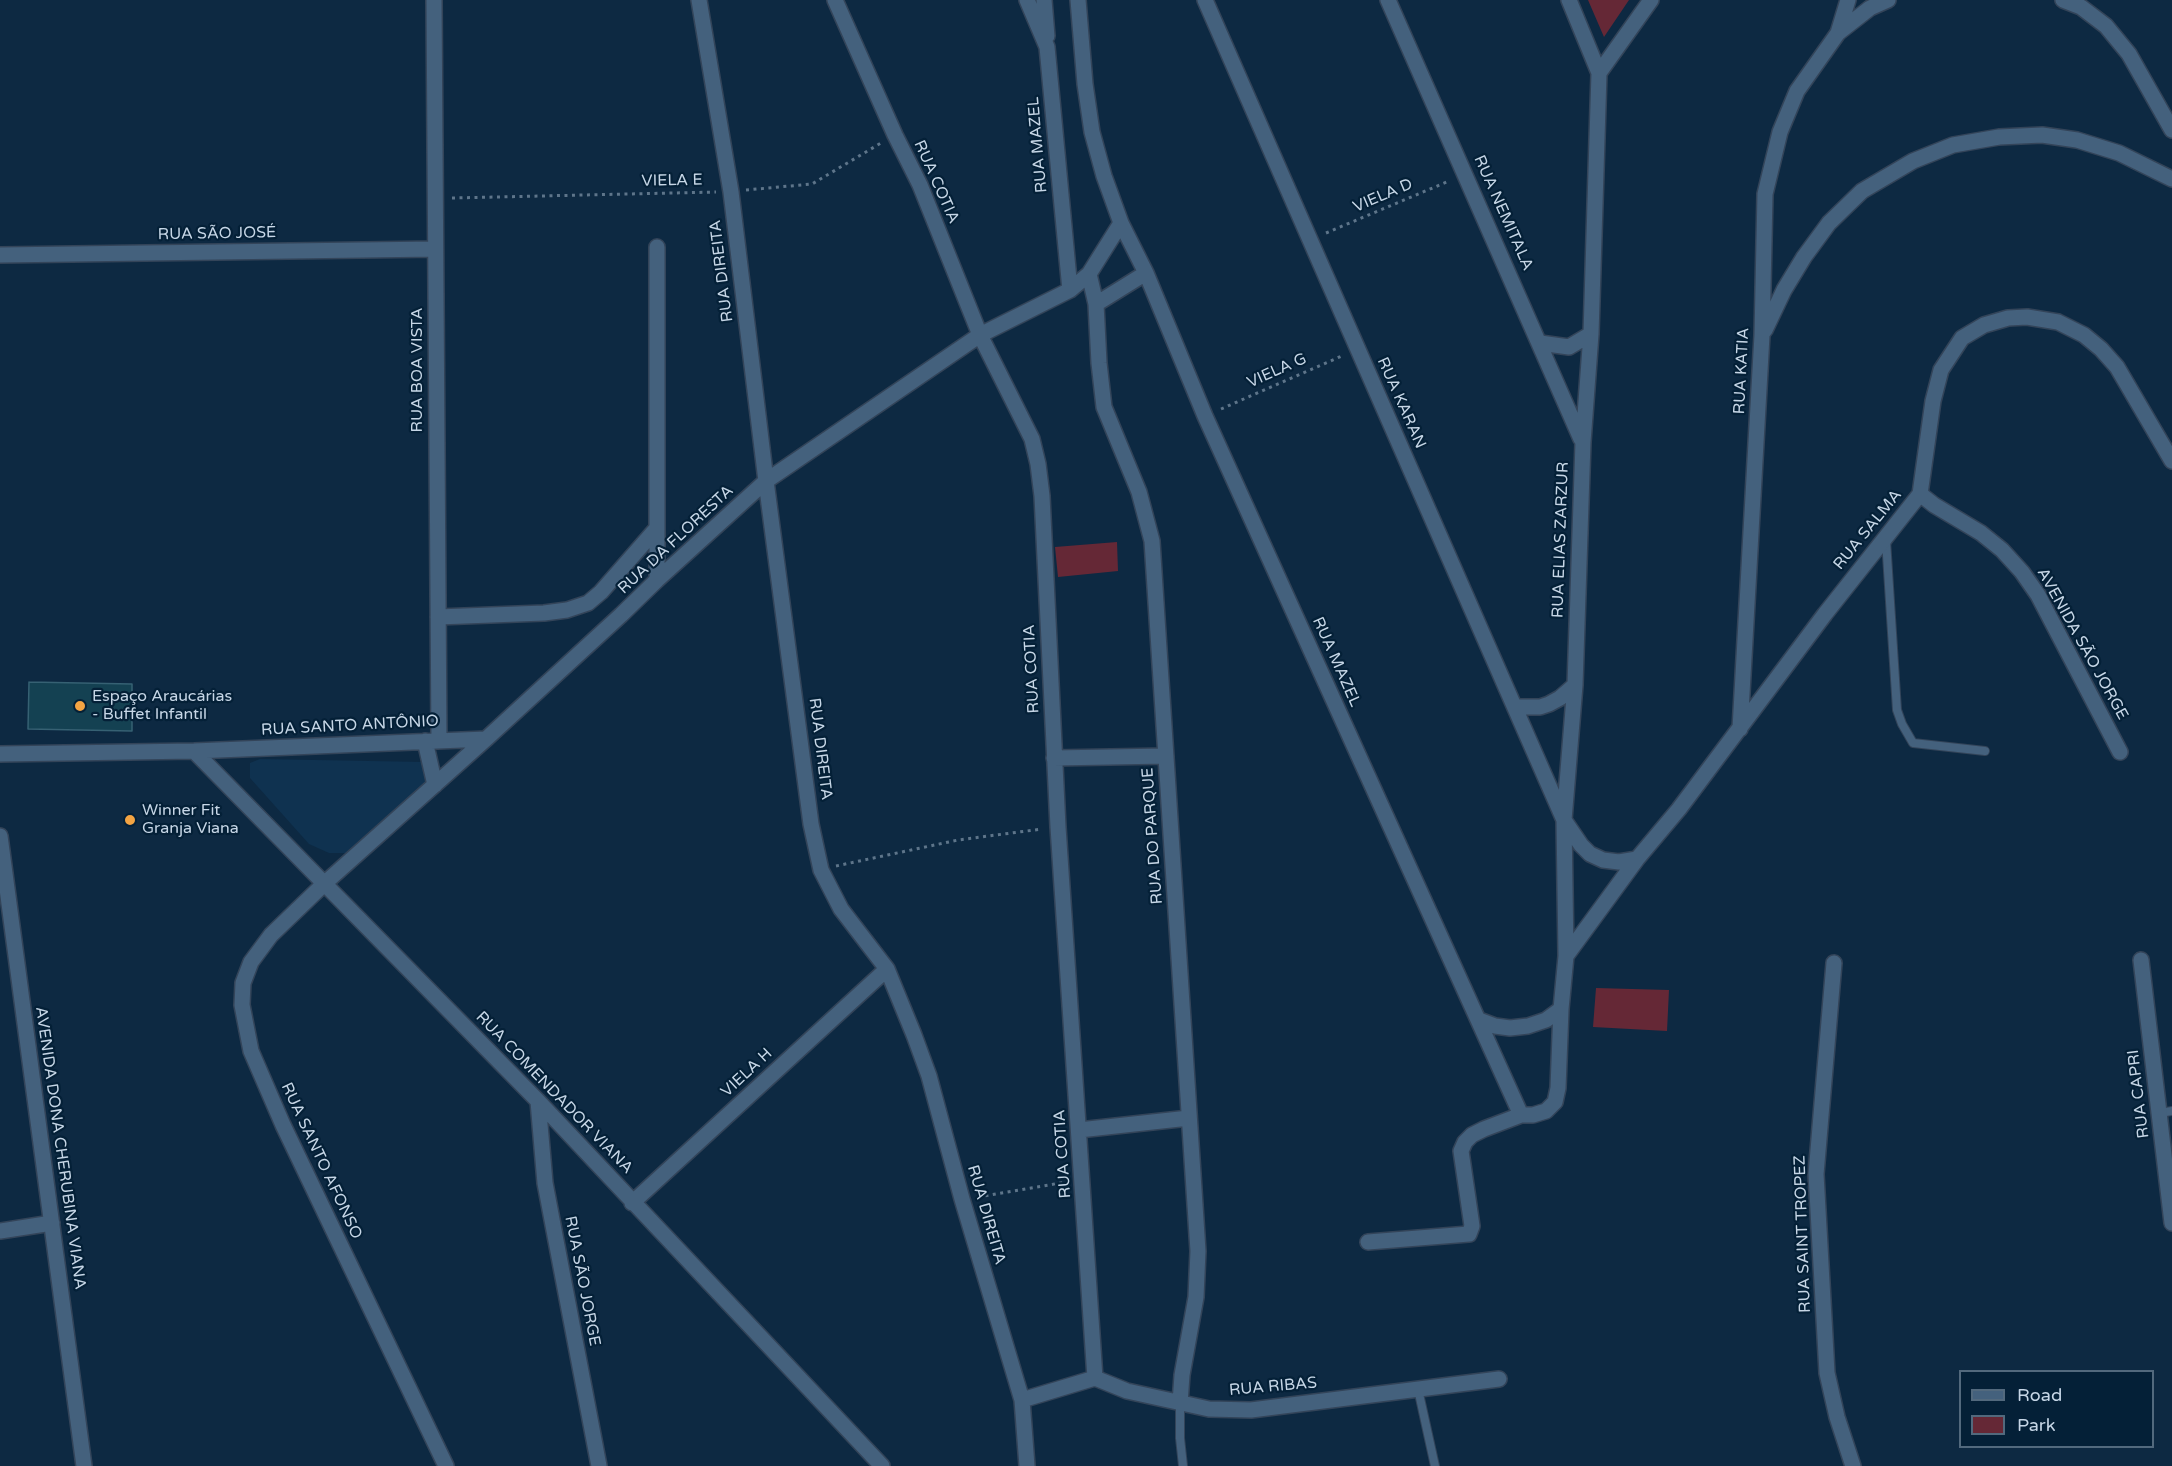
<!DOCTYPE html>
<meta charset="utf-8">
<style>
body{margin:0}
#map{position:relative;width:2172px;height:1466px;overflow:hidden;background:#0d2942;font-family:"Varela Round",sans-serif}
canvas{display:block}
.legend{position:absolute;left:1959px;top:1370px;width:195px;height:78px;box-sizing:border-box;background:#042037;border:2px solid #52697d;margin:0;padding:8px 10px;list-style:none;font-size:18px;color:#c6d6e6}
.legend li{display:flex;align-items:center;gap:12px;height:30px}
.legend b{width:30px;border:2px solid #52697d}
</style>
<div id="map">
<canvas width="2172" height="1466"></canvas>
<ul class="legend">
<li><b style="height:8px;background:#44617d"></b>Road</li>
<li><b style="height:16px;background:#652836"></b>Park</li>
</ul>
</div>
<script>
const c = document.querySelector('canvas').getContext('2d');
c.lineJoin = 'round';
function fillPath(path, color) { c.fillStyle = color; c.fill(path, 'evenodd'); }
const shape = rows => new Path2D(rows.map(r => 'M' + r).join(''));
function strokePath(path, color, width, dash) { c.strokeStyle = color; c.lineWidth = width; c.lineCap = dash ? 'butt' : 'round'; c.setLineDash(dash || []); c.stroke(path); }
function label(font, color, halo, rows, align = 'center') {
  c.font = font + ' "Varela Round",sans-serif'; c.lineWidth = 4.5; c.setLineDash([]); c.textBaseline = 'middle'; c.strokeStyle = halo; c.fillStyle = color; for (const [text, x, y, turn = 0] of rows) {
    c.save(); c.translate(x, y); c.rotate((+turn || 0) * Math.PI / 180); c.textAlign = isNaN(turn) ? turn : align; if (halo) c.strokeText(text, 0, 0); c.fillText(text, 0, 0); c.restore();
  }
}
const built = shape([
 [260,759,424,762,428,781,349,853,329,853,309,844,250,778,250,763]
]);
const green = shape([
 [1588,0,1629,0,1604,37],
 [1117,542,1118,571,1058,577,1055,547],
 [1596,988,1669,990,1667,1031,1593,1027]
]);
const building = shape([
 [29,682,132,684,132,731,28,729,29,682]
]);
const path = shape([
 [746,190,812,184,881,143],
 [452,198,716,192],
 [1326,233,1449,181],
 [1221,409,1344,355],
 [836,866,958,840,1042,829],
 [978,1197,1066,1182]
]);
const lane = shape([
 [1886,540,1897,710,1902,724,1913,743,1985,751],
 [2160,1113,2172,1111],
 [1418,1389,1435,1466],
 [1180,1403,1180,1438,1183,1466]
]);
const street = shape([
 [434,0,439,740],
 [699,0,731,192,766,481,811,824,821,870,841,909,887,969,914,1035,929,1076,962,1199,1022,1400,1027,1466],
 [835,0,895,135,920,185,980,335,1032,439,1038,464,1042,496,1058,827,1095,1378],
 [1027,0,1047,47,1070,290],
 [1044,0,1047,36],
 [1078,0,1085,84,1092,132,1104,176,1121,223,1146,273,1205,416,1521,1115],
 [1205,0,1564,820,1581,845,1590,854,1603,860,1619,862,1637,859],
 [1388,0,1581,439],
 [1569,0,1599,73],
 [2063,0,2081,7,2106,26,2129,54,2172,130],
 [1838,33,1870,8,1888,0],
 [0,255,435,249],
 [1089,274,1096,304,1099,363,1104,407,1139,492,1152,541,1198,1251,1196,1297,1182,1375,1180,1403],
 [1096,304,1146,273],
 [1765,330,1784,290,1804,257,1829,223,1862,191,1913,161,1953,145,1999,137,2042,135,2077,140,2119,153,2172,179],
 [1540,343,1569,347,1591,334],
 [1920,494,1934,505,1981,533,2002,550,2022,572,2038,595,2120,752],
 [657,580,657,247],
 [438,617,544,613,567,610,588,603,601,592,657,528],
 [1515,707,1540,707,1549,704,1560,698,1575,685],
 [1740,729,1762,335,1765,194,1780,132,1797,91,1838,33,1848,0],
 [425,741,435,785],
 [194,751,538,1101,882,1466],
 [0,754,194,751,486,739],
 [1054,758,1166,756],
 [0,836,84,1466],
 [1566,956,1637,859,1679,809,1825,614,1920,494,1933,401,1941,370,1962,338,1984,325,2008,318,2027,317,2058,322,2084,335,2101,349,2117,367,2172,461],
 [2141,960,2172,1223],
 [1834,963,1816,1174,1827,1373,1837,1417,1853,1466],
 [1479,1020,1495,1026,1510,1028,1528,1026,1546,1020,1561,1009,1566,956,1564,820,1575,685,1583,442,1591,334,1599,73,1651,0],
 [538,1101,545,1183,599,1466],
 [1079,1130,1189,1118],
 [632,1203,887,969],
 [0,1231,52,1223],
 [1368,1242,1469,1234,1472,1226,1461,1151,1465,1142,1472,1135,1484,1129,1521,1115,1533,1115,1546,1111,1555,1102,1558,1088,1561,1009],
 [1022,1400,1095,1378,1127,1391,1209,1409,1251,1410,1499,1379],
 [446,1466,283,1125,251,1051,242,1005,243,983,251,962,271,935,325,883,486,739,621,615,657,580,766,481,980,335,1070,290,1089,274,1121,223]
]);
const markers = [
 [80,706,6,"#f3a443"],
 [130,820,6,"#f3a443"]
];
const streetNames = [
 ["RUA MAZEL",1038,145,-95],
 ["VIELA E",672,181,-1],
 ["RUA COTIA",936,182,66],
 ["VIELA D",1383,196,-23],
 ["RUA NEMITALA",1503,213,66],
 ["RUA SÃO JOSÉ",217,234,-1],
 ["RUA DIREITA",722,271,-97],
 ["RUA BOA VISTA",418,370,-90],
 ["VIELA G",1277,371,-24],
 ["RUA KATIA",1742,371,-87],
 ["RUA KARAN",1401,403,66],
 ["RUA SALMA",1868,530,-51],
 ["RUA DA FLORESTA",676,540,-43],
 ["RUA ELIAS ZARZUR",1561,540,-88],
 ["AVENIDA SÃO JORGE",2082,644,61],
 ["RUA MAZEL",1336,662,66],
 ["RUA COTIA",1032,669,-93],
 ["RUA SANTO ANTÔNIO",350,726,-3],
 ["RUA DIREITA",820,749,83],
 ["RUA DO PARQUE",1153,836,-94],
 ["VIELA H",747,1073,-43],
 ["RUA COMENDADOR VIANA",554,1093,46],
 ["RUA CAPRI",2139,1094,-97],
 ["AVENIDA DONA CHERUBINA VIANA",60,1148,82],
 ["RUA COTIA",1063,1154,-94],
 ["RUA SANTO AFONSO",321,1161,65],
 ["RUA DIREITA",986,1215,74],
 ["RUA SAINT TROPEZ",1803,1234,-92],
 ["RUA SÃO JORGE",582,1281,79],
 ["RUA RIBAS",1273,1387,-5]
];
const poiNames = [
 ["Espaço Araucárias",92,697],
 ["- Buffet Infantil",92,715],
 ["Winner Fit",142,811],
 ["Granja Viana",142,829]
];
fillPath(built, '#0f3250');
fillPath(green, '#652836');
fillPath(building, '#144152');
strokePath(building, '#366173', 1.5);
strokePath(lane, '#334459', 10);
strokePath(street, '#334459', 18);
strokePath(path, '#5e758a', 3, [3, 4.5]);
strokePath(lane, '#44617d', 8);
strokePath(street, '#44617d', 15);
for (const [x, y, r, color] of markers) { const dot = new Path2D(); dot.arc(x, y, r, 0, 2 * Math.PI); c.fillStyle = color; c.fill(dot); strokePath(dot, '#042037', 2); }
label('16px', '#c6d6e6', '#042037', streetNames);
label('16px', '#c6d6e6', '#042037', poiNames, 'left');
</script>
